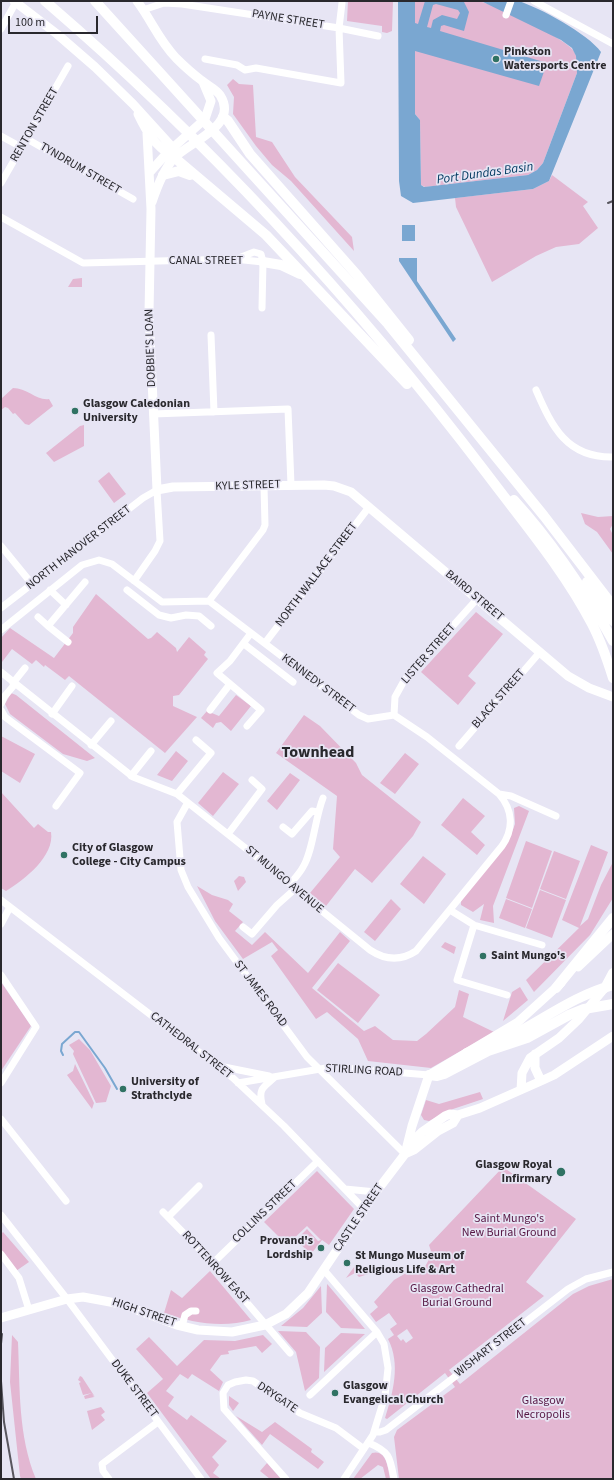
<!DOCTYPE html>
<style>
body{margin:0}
#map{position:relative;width:614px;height:1480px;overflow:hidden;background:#e7e5f4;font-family:"Source Sans 3",sans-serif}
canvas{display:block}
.frame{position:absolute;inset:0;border:2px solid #29282d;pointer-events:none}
.scale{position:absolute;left:8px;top:16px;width:90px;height:18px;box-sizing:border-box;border:2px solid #29282d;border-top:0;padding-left:5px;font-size:12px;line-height:14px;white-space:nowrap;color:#29282d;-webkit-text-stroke:3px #e7e5f4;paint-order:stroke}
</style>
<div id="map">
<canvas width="614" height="1480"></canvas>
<div class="frame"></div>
<div class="scale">100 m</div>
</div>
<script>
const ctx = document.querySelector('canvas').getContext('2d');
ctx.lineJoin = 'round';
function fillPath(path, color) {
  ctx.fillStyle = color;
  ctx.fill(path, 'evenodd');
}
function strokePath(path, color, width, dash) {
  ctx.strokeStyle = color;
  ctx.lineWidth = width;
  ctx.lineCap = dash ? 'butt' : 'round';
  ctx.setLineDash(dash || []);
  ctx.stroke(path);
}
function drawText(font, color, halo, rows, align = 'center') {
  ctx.font = font + ' "Source Sans 3",sans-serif';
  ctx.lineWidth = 3.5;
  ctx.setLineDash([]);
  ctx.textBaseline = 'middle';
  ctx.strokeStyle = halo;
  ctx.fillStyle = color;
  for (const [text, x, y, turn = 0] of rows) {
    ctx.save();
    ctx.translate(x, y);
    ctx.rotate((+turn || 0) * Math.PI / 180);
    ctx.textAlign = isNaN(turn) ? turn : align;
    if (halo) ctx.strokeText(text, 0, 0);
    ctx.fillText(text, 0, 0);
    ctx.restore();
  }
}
fillPath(new Path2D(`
 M348 1H393L392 31 387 33 382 32V26L347 21Z
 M415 1C430 1 470 0 482 2 499 7 563 37 573 50 578 57 578 65 577 73L543 163 537 170 528 175 425 187 421 185 420 120 415 114Z
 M233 79 239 84 253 85 256 137 272 142 295 177 352 237 354 251 291 181 272 165 256 146 233 114 234 97 227 85Z
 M552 175 588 202 583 206 598 228 579 244 556 247 536 256 492 282 456 207 455 198 533 189 549 181Z
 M82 278V287H68L73 279Z
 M13 388C27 388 37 401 49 399L53 406 29 425 25 424 15 413 13 414 8 408 5 407 1 410V399Z
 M84 425V446L54 462 46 453 80 426Z
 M109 472 126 494 114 503 98 481Z
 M581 513 598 517 613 516V524L610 529 613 535V554L597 532 585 524Z
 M96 594 148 639 151 638 157 632 176 648 177 652 189 637 206 652 204 655 208 659 179 695 173 696V706L197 717 165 753 69 676 65 680 45 665 44 667 36 660 32 664 12 649 2 662 1 638 10 628 54 658 73 633V627Z
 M476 612 503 634 468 676 476 683 458 705 421 672Z
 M11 693 16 695 95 758 87 761 63 754 10 714 5 704Z
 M236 695 251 706 231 731 221 722 216 723 213 728 201 718 207 711 219 716Z
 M304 715 320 726 356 763 362 775 421 822 413 836 372 883 355 869 326 906 310 893 340 857 333 849 337 796 276 753Z
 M1 736 35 754 20 783 1 771Z
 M176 751 188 761 172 781 157 775Z
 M405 753 419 764 395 794 380 783Z
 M223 772 239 784 213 816 198 803Z
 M290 773 300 780 277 810 267 801Z
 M1 792 34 828 38 824 48 832H51C55 856 24 880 6 891L1 888Z
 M463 798 485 816 471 832 485 845 477 855 441 825Z
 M519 806 529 811 493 906 494 923 480 920 484 904 473 912 461 905V897L510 837 515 824 514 808Z
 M526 841 552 851 532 908 506 898Z
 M591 845 608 852 580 926 588 919 601 885 613 862V898L590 935 534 992 526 980 579 928 562 920Z
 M554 851 580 861 566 899 540 889Z
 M423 856 446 874 424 904 400 884Z
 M239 876 244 877 246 882 238 891 234 881Z
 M197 886 212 895 228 900 233 904 229 911 243 922 235 931 252 945 265 932 308 973 340 932 350 941 312 988 364 1031 375 1026 393 1040 417 1041 426 1034 455 1007 459 990 469 994 463 1017 494 1032 431 1068 368 1061 358 1039 327 1012 316 1019 271 956 278 950 272 942 243 959 215 921Z
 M540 890 566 900 552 938 526 928Z
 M391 899 401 909 375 941 364 932Z
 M506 899 532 909 525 928 499 918Z
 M445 942 456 947 454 954 441 947Z
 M338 963 380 995 358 1023 317 990Z
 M1 982 31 1026 1 1071Z
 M520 987 528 1000 503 1021 512 992Z
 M79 1039 90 1050 111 1086 106 1102 96 1103 73 1054 74 1051 69 1045Z
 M75 1064 94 1103 92 1109 67 1075 73 1071Z
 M480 1092 483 1099 453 1109 429 1121 424 1120 421 1115 426 1100 439 1104Z
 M503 1167 576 1219 526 1282 544 1296 449 1370 460 1384 573 1294 589 1286 613 1279V1479H399L394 1437 397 1430 455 1387 445 1373 387 1419 385 1418C393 1393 401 1364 388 1339L394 1335 390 1329 397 1324 389 1313 376 1322 370 1314 378 1307 374 1302 394 1280 413 1269 422 1272 432 1254 429 1245ZM407 1329 413 1338 406 1343 403 1339 401 1341 397 1336Z
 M317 1171 354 1209 329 1245 322 1240 311 1254 296 1240 307 1229 318 1241 321 1240 307 1226 287 1245 264 1222Z
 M3 1232 29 1262 16 1271 1 1250V1234Z
 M357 1263 374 1272 359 1277 355 1273 346 1278Z
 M210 1271 251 1320C223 1328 192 1323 164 1313L171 1290 182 1298Z
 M327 1284 328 1285 365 1329 341 1328 326 1312Z
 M321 1286 322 1313 307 1327 281 1326 303 1308Z
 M278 1331 306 1332 320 1347 319 1378 305 1391 296 1352Z
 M341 1333 365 1334 324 1372 325 1348Z
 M12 1335 18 1342C20 1388 18 1436 36 1479H21L20 1476 10 1382Z
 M263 1335 272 1344 262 1353 256 1346 228 1351 229 1354 221 1355 210 1370 223 1382 219 1391 192 1374 188 1379 180 1374 166 1391 174 1397 168 1406 187 1420 191 1415 227 1441 212 1457 219 1465 213 1473 221 1479H211L147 1393 163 1379 136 1349 149 1337 177 1366 204 1340 235 1341Z
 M80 1376 82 1377 95 1397 92 1394 94 1397 85 1399 84 1396 92 1393 83 1395 79 1383 81 1382 78 1380Z
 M229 1396 239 1403 233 1411 229 1405Z
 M101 1407 105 1412 101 1415 105 1420 92 1430 87 1411Z
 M236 1416 262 1432 275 1422 312 1449 311 1452 324 1462 318 1469 270 1434 262 1445Z
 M372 1453C387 1449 388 1469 390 1479H386L383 1467 378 1465 360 1479H353Z
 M267 1463 281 1479H270L260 1471Z`), '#e3b7d2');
fillPath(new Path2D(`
 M398 1H415V23L418 24 425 1 464 2 469 12 464 31 444 25 441 26 440 31 547 63 539 86 415 51V114L420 120 421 185 424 187 528 175 537 170 543 163 577 73 576 56 572 48 561 40 481 1C492 1 507 0 518 1 539 7 588 34 601 52L549 181 533 189 413 203 401 196 399 181ZM436 4 458 10 460 13 457 19 442 15 433 20 431 28 427 27 433 5Z
 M402 225H415V241H402Z
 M399 258H417V281L456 339 453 342 399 261Z`), '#7aa7d1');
strokePath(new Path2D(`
 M63 1055 61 1051 62 1044 75 1032H79L105 1068 117 1089`), '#7aa7d1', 2);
strokePath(new Path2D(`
 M534 1 613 44
 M143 10 164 3 182 4 339 28 378 36
 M506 15 511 1
 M1 29 16 2
 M205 59 237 65 245 70 256 68 341 83 339 28 342 3
 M1 136 21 147
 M27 139 133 199
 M1 183 68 66
 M1 217 83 263 234 259 263 262
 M236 259 254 252 261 254 263 262 262 308
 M211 335 214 412
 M536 390C552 427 567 458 613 457
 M153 414 288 409 291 485
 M1 546 32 584
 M50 590 66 605
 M127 590 159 615 171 618 186 615 199 616 211 626
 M209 601 263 530 265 525 264 486
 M1 608 143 498 157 490 160 541 155 551 134 581
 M38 617 48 626 85 582
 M48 626 68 642
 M1 630 82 565 99 560 112 564 162 602 209 601 359 715 368 719 394 715 427 737 499 794C513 810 514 829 502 846L416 951C401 961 385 960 370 950L301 894 282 877 177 794 133 777 1 672
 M265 643 369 507
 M244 644 293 682
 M13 683 25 668
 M1 704 4 697 15 684
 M1 710 5 717 80 773 56 806
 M210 710 230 684
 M52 714 72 686
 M394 715 395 697 405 679 477 599
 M247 726 261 710 217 673 230 661 251 633
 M91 745 111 721
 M459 746 540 652
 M131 776 151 751
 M177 794 211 753 196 740
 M499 794 511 796 556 816
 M187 804 177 822 181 870 188 887 219 938 307 1057 405 1154
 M283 827 292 834 312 811 317 812
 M228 834 262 789 252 780
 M290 884C294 879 300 873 303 867 313 851 315 818 323 798
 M1 900 233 1078 284 1126 364 1209
 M450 910 474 925 542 945
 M1 924 10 907
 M474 925 457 980 507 995
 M243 927 252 934 277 905 295 889
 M1 975 36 1027 1 1083
 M219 1066 269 1076
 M238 1083 332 1067 429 1075
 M262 1104C258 1088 264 1087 275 1077
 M1 1119 66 1201
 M345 1189 376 1192
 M163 1212 213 1263 290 1353
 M1 1215 67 1299 201 1479
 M168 1217 199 1186
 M1 1254 19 1278 29 1310
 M213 1263 318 1161
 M324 1270 377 1332 384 1344 388 1368 385 1396 373 1435 344 1479
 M182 1326 185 1315 191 1311H196
 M310 1395 377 1332
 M374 1432H380L386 1430 568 1289 586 1279 613 1272
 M369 1443C390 1452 390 1457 394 1479
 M109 1479 103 1471 102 1464 158 1422
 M286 1479 224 1409 223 1393 228 1385 235 1382 246 1380 253 1381 300 1413 336 1428 364 1449`), '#fff', 7);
strokePath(new Path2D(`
 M14 1 57 34 95 67 133 104 173 148 177 155
 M137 1C152 21 158 39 176 58 184 66 193 74 201 80 207 85 216 89 220 95 240 126 188 142 173 159 163 171 157 187 152 202
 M138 114C146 131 155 146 172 156
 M147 133 151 209 149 313 157 490 173 487 324 485 334 486 351 492 568 676 589 688 613 697
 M150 172 167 153 205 119 211 101 203 82
 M578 967 613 934
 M535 1054V1068L541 1081
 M521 1090 522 1073 530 1058 559 1038 579 1019 608 984
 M408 1146 422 1132 445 1116 450 1114 458 1115 480 1108 541 1081 554 1075 613 1036
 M405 1154 412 1126 429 1075 518 1022 561 983
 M1 1318 67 1299 83 1297 121 1304 177 1325 198 1330 232 1332 265 1325 286 1314 308 1293 376 1192 405 1154 414 1150 438 1131 453 1123 458 1115`), '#fff', 9);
strokePath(new Path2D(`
 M45 1C209 142 356 302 487 474 523 522 564 570 592 624 601 641 607 659 613 678
 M95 1 388 324 544 516 613 606
 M223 117 228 121 250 154 357 275 409 340
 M175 158 266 235 407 384
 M163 175 179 171 190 175
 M263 262 281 265 300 274
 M514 500C553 543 585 591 613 641
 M587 582 613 621
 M556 988 613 918
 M605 988 613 973
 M467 1053C482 1047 499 1043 513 1035 547 1017 576 995 613 985
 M429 1075 437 1076 444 1074 488 1051 527 1038 569 1015 584 1009 613 1004`), '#fff', 10);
strokePath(new Path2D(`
 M608 203 613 201
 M1 1344 2 1334
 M1 1381 4 1422 14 1479`), '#58565e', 2);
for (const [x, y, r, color] of [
 [496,59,4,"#307263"],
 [75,411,4,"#307263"],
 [64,855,4,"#307263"],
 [483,956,4,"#307263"],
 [123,1089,4,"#307263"],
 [561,1172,5,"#307263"],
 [321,1248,4,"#307263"],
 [347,1263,4,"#307263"],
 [335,1393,4,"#307263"]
]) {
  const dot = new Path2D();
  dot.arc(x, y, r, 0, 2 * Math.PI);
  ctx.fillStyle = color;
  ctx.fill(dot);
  strokePath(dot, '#e7e5f4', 1.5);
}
drawText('12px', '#29282d', '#e7e5f4', [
 ["PAYNE STREET",288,20,9],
 ["RENTON STREET",35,125,-60],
 ["TYNDRUM STREET",80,169,30],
 ["CANAL STREET",206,261],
 ["DOBBIE'S LOAN",151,348,-92],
 ["KYLE STREET",248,486,-2],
 ["NORTH HANOVER STREET",79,548,-38],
 ["NORTH WALLACE STREET",317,575,-53],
 ["BAIRD STREET",474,596,40],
 ["LISTER STREET",429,654,-49],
 ["KENNEDY STREET",318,684,37],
 ["BLACK STREET",499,699,-49],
 ["ST MUNGO AVENUE",284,880,40],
 ["ST JAMES ROAD",260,994,53],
 ["CATHEDRAL STREET",191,1046,38],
 ["STIRLING ROAD",364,1071,3],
 ["COLLINS STREET",265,1212,-44],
 ["CASTLE STREET",359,1218,-56],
 ["ROTTENROW EAST",215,1268,48],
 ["HIGH STREET",144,1313,19],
 ["WISHART STREET",491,1348,-38],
 ["DUKE STREET",134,1389,53],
 ["DRYGATE",277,1398,34]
]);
drawText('bold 12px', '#29282d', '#e7e5f4', [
 ["Pinkston",504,52],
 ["Watersports Centre",504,66],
 ["Glasgow Caledonian",83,404],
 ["University",83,418],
 ["City of Glasgow",72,848],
 ["College - City Campus",72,862],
 ["Saint Mungo's",491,956],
 ["University of",131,1082],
 ["Strathclyde",131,1096],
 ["Glasgow Royal",552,1165,"right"],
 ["Infirmary",552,1179,"right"],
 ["Provand's",313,1241,"right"],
 ["Lordship",313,1255,"right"],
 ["St Mungo Museum of",355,1256],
 ["Religious Life & Art",355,1270],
 ["Glasgow",343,1386],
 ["Evangelical Church",343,1400]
], 'left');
drawText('12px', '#571744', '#e7e5f4', [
 ["Saint Mungo's",509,1219],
 ["New Burial Ground",509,1233],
 ["Glasgow Cathedral",457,1289],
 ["Burial Ground",457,1303],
 ["Glasgow",543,1401],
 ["Necropolis",543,1415]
]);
drawText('italic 13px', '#033b62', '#e7e5f4', [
 ["Port Dundas Basin",485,174,-8]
]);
drawText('bold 16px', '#29282d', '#e7e5f4', [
 ["Townhead",318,753]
]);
</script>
